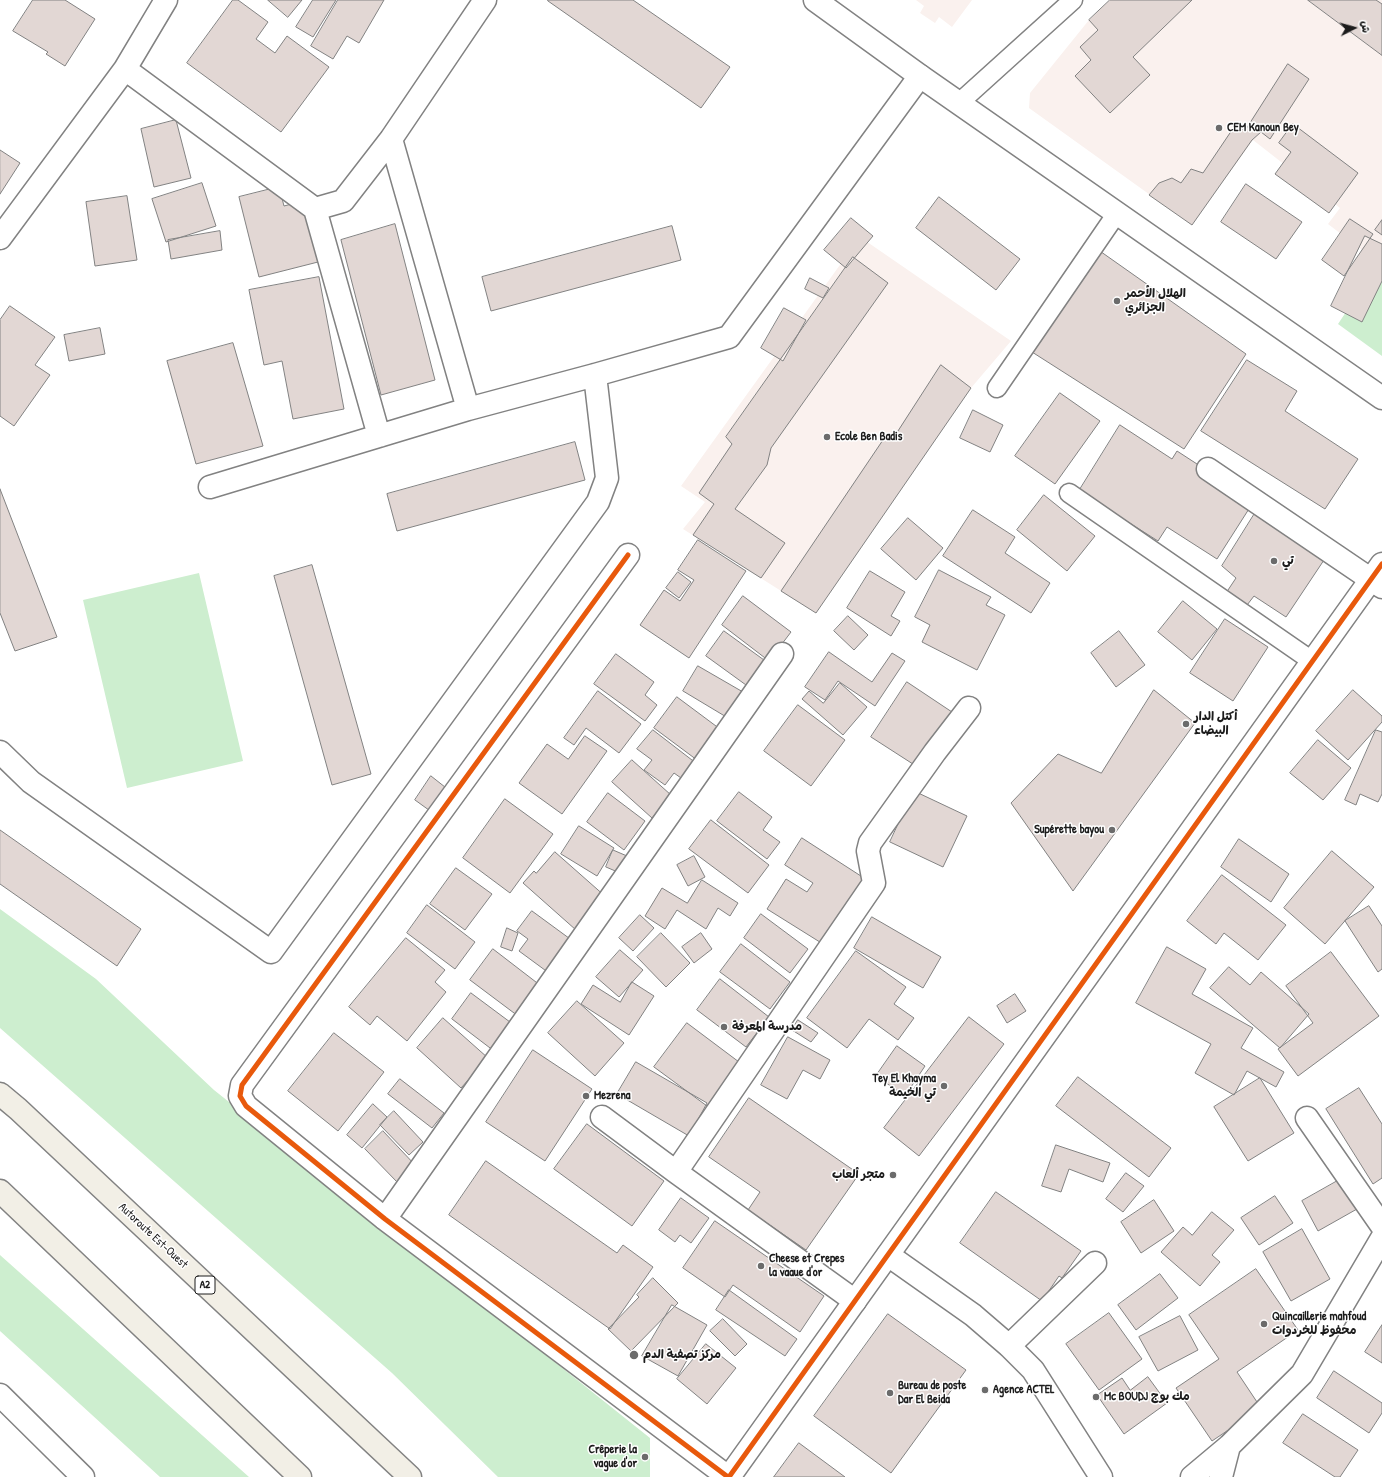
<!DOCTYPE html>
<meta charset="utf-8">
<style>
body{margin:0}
#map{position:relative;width:1382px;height:1477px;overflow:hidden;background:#fff;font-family:"Patrick Hand","Playpen Sans Arabic",sans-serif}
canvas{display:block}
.north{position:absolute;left:1334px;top:8px;width:40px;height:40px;-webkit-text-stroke:3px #fff;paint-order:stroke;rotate:84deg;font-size:11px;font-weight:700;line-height:16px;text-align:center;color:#1c1c1c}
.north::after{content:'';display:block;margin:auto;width:14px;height:18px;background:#1c1c1c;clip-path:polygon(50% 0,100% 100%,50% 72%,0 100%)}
</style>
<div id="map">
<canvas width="1382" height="1477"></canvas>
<div class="north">ش</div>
</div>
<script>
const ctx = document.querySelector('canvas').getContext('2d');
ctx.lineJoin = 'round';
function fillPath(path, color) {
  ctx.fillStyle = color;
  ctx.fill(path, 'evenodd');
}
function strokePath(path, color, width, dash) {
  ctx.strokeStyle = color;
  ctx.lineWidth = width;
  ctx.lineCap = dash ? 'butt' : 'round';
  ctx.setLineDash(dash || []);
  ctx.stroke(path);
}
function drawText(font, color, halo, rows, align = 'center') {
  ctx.font = font + ' "Patrick Hand","Playpen Sans Arabic",sans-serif';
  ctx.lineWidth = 3;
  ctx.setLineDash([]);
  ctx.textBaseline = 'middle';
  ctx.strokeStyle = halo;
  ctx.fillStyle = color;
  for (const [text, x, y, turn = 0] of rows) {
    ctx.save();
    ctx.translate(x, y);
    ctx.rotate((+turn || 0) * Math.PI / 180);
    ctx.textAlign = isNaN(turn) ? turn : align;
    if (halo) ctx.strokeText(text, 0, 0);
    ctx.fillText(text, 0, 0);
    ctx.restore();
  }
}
fillPath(new Path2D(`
 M916 0H972L952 27 939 17 935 23 920 13 924 6Z
 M1110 0H1382V258L1379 263 1328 224 1340 208 1253 140 1192 225 1029 108 1030 93 1089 20Z
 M860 237 1011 341 971 388 816 613 683 529 705 502 681 486Z`), '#faf1ee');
fillPath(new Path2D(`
 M1382 258V356L1338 324Z
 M199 573 243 761 127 788 83 600Z
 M0 909 96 979 214 1090 650 1438V1477H498L392 1373 0 1028Z
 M0 1255 249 1477H160L0 1331Z`), '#cdeecf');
const building = new Path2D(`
 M33 0H65L95 19 65 66 46 54 48 52 13 31Z
 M233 0H238L268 22 256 39 275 53 287 36 329 67 281 132 187 63Z
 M268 0H302L288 17Z
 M313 0H336L313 37 296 27Z
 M338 0H384L359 43 347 36 333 59 311 46Z
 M548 0H633L730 67 701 108 548 1Z
 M1110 0H1192L1133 57 1150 75 1110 113 1075 76 1091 60 1080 47 1098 30 1089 20Z
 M1308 0H1376L1382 4V55Z
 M1288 64 1309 79 1270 139 1261 132 1252 140 1192 225 1149 195 1159 183 1172 178 1181 183 1191 169 1203 173 1234 127 1245 130Z
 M176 120 191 178 154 187 141 129Z
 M1293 124 1358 173 1329 213 1275 174 1291 152 1279 143Z
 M0 150 20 163 0 194Z
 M202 183 216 226 166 242 152 199Z
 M1246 184 1302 222 1276 259 1221 222Z
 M279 187 284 206 303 201 318 262 259 277 239 197Z
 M127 196 137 260 95 266 86 202Z
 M939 197 1020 259 996 290 916 228Z
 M851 218 873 236 846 268 824 250Z
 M1350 219 1373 234 1344 276 1322 260Z
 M1382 220V235L1375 230Z
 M395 224 435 380 381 395 341 240Z
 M672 226 681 260 491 311 482 277Z
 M220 231 222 250 171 259 168 240Z
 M1365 236 1382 244V281L1362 322 1331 306Z
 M1097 249 1246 354 1184 449 1032 352Z
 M853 257 888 283 771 448 767 465 735 509 785 543 761 578 693 535 714 504 699 493 732 444 726 437Z
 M319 277 344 409 293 419 282 361 264 365 249 290Z
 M810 278 829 288 823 298 805 289Z
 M10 306 55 337 35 365 50 375 14 426 0 416V320Z
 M784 308 806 320 783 361 761 348Z
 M100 328 105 354 69 361 64 335Z
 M233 343 263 446 196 464 167 361Z
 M1247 360 1297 391 1285 411 1358 459 1325 509 1201 431Z
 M941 365 971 388 816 613 781 591 887 434 893 438Z
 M1060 393 1100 421 1055 484 1015 456Z
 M973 410 1003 425 990 452 960 438Z
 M1120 425 1172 459 1177 451 1254 501 1217 559 1167 527 1158 541 1079 491Z
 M575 442 585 480 397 531 387 494Z
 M0 489 57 637 15 651 0 613Z
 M1044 495 1095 536 1067 571 1017 530Z
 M973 510 1015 537 1005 553 1050 583 1031 613 943 556Z
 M1257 510 1326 557 1286 617 1254 596 1244 609 1224 596 1236 578 1222 566Z
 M908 518 943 548 916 580 881 549Z
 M698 540 746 571 689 658 640 625 664 590 680 601 694 580 678 570Z
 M312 565 371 774 332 785 274 576Z
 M939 570 991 597 986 605 1005 615 977 670 922 642 930 625 915 617Z
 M870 571 905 592 891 616 900 621 891 636 847 608Z
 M678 572 691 582 679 598 666 588Z
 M743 596 791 632 769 661 722 625Z
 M1183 601 1217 629 1192 660 1158 632Z
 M848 616 868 635 854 650 834 631Z
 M1225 619 1268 647 1233 701 1190 673Z
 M724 631 764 660 746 685 706 656Z
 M1119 631 1145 665 1116 687 1091 653Z
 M829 652 872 682 892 653 905 661 875 706 838 681 825 700 805 687Z
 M616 654 654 682 645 695 657 705 645 721 594 684Z
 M698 666 743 692 728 718 683 691Z
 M907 682 952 712 916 766 871 737Z
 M840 683 867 707 843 735 802 699 809 691 823 703Z
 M1154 690 1195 723 1073 891 1011 803 1058 754 1101 773Z
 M1353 690 1382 716V722L1348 760 1316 731Z
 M598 691 641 724 619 753 586 728 574 745 564 738Z
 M677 697 724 732 701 763 654 728Z
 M798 705 845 740 811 786 764 751Z
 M653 730 701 767 688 783 674 773 665 785 644 770 652 760 637 749Z
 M1376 730 1382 732V794L1378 802 1360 794 1356 805 1345 800Z
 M585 736 607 751 562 814 519 783 547 744 568 759Z
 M1318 740 1351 768 1323 800 1290 773Z
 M632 760 671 795 652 818 612 782Z
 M431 776 450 791 433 813 415 800Z
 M914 791 967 816 943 867 890 842Z
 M739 792 772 817 763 830 780 842 767 859 717 821Z
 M608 793 645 821 624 850 587 822Z
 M505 799 553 834 510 893 463 858Z
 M711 820 769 865 748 893 689 849Z
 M579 826 614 848 597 876 561 854Z
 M0 830 141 929 117 966 0 884Z
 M802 838 864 878 823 944 767 909 786 879 807 892 813 883 785 865Z
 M1239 839 1289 874 1271 902 1221 867Z
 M613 850 627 856 620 873 606 867Z
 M1332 851 1374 887 1325 944 1284 908Z
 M555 852 606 897 576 930 523 883 534 871 536 873Z
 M694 856 705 877 688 886 677 865Z
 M456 868 492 894 465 930 430 904Z
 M1222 875 1286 925 1258 960 1224 933 1216 944 1187 921Z
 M702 880 738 903 730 916 718 908 706 929 677 910 665 929 645 916 662 888 687 903Z
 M427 905 475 942 455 969 407 933Z
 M1369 906 1382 926V969L1378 972 1345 921Z
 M532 911 577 944 553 976 519 951 528 939 517 931Z
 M761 914 808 949 790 973 744 938Z
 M640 915 654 928 633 951 619 938Z
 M872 917 941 957 923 988 854 948Z
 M507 928 518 933 512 951 501 947Z
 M661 933 690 963 666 987 637 957Z
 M701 933 712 949 694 963 682 947Z
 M406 938 445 970 435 982 446 992 407 1041 377 1016 370 1025 349 1007Z
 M741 944 790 982 770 1009 720 972Z
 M1167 947 1206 969 1192 994 1253 1028 1241 1048 1284 1072 1276 1087 1247 1071 1234 1095 1195 1073 1211 1044 1136 1003Z
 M493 949 545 989 522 1019 470 980Z
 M620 950 643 970 619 997 596 977Z
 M856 951 906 987 894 1004 914 1018 898 1040 869 1019 847 1048 807 1018Z
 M1331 952 1379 1016 1298 1076 1278 1049 1313 1023 1286 986Z
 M1229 967 1250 985 1261 972 1309 1014 1280 1048 1210 988Z
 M720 979 769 1017 746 1047 697 1010Z
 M632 982 654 996 629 1035 581 1004 593 985 620 1002Z
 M471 993 514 1025 494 1051 452 1019Z
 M1015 994 1026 1011 1007 1023 997 1006Z
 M577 1001 624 1043 595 1076 548 1033Z
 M969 1017 1004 1044 919 1156 884 1128Z
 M443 1018 488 1058 461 1088 417 1048Z
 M798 1020 818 1033 811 1042 792 1030Z
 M687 1023 739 1062 707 1106 654 1067Z
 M334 1033 384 1072 338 1131 288 1091Z
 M788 1037 830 1060 820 1079 803 1070 787 1099 761 1085Z
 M897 1046 925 1066 905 1096 876 1076Z
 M533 1050 592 1089 545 1161 486 1122Z
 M636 1062 707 1103 689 1136 617 1094Z
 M1078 1077 1171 1148 1149 1177 1056 1106Z
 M1260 1078 1294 1133 1248 1161 1214 1107Z
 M400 1079 444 1113 432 1128 388 1094Z
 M1359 1088 1382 1124V1178L1373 1184 1326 1109Z
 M749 1098 859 1174 806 1250 748 1210 760 1192 709 1157Z
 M373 1104 387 1117 362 1148 347 1135Z
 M394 1111 423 1142 409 1155 380 1125Z
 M587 1124 664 1181 632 1226 554 1169Z
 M383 1131 416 1166 398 1183 365 1149Z
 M1056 1145 1110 1163 1103 1182 1069 1169 1061 1192 1042 1186Z
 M486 1161 617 1253 623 1245 653 1267 610 1329 449 1215Z
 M1126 1173 1144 1186 1123 1212 1106 1199Z
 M1341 1179 1357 1209 1318 1231 1302 1201Z
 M996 1192 1081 1251 1062 1278 1059 1276 1042 1301 960 1243Z
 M1275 1196 1293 1223 1259 1245 1241 1218Z
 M681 1198 709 1218 691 1243 680 1235 675 1242 659 1230Z
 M1154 1200 1174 1231 1141 1253 1121 1222Z
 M1212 1212 1234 1230 1212 1255 1220 1262 1200 1286 1161 1252 1183 1227 1192 1235Z
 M715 1221 824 1296 800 1332 733 1285 725 1297 683 1268Z
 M1302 1229 1330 1279 1291 1301 1263 1252Z
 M1256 1269 1298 1330 1237 1372 1261 1408 1212 1441 1176 1388 1219 1359 1189 1315Z
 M1160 1274 1178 1298 1136 1330 1118 1305Z
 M653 1278 678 1303 631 1351 608 1329 639 1297 637 1295Z
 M729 1290 797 1339 785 1356 716 1310Z
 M672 1305 707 1325 678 1376 642 1356Z
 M1109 1313 1142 1359 1099 1390 1066 1344Z
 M888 1314 966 1370 891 1473 814 1416Z
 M1180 1316 1198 1350 1158 1371 1139 1337Z
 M723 1319 747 1344 735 1356 710 1331Z
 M1382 1325V1363L1365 1352Z
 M706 1344 736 1368 707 1404 677 1379Z
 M1334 1371 1382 1403V1413L1369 1433 1317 1398Z
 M1148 1377 1167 1403 1124 1434 1097 1395 1122 1378 1130 1390Z
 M1303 1414 1358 1450 1340 1477H1335L1283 1443Z
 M799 1443 845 1477H774Z`);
fillPath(building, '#e2d7d4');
strokePath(building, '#828282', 1);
const service = new Path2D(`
 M959 103 1073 0
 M997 388 1117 213
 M1069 493 1312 661`);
const minor = new Path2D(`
 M125 69 166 0
 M391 139 468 409
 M315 209 379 436
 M0 238 125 69 315 209 343 201 391 139 485 0
 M1208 469 1382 587
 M210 487 468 409 595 375 729 337 920 76
 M628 555 242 1085 240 1096 246 1106 385 1219 728 1477
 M0 752 31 782 271 952 598 502 607 478 595 375
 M602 1117 676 1172 855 1301
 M1307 1118 1382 1226
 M676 1172 874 883 868 851 870 843 935 752 969 708
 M385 1219 782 654
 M888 1255 973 1315 1009 1346 1033 1370 1101 1477
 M1009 1346 1095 1263
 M1192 1477 1229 1446 1302 1374 1382 1238
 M1221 1477 1229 1446`);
const tertiary = new Path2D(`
 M0 1395 83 1477
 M729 1477 1382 564`);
const secondary = new Path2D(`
 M815 0 920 76 1382 398`);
const motorway = new Path2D(`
 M0 1094 18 1109 410 1477
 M0 1191 300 1477`);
strokePath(service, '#828282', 21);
strokePath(minor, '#828282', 25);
strokePath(tertiary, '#828282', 25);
strokePath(secondary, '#828282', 25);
strokePath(motorway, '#828282', 25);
strokePath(service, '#fff', 18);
strokePath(minor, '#fff', 22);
strokePath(tertiary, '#fff', 22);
strokePath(secondary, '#fff', 22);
strokePath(motorway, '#f2efe6', 22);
strokePath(new Path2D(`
 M628 555 242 1085 240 1096 246 1106 385 1219 728 1477
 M729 1477 1382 564`), '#e8590c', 5);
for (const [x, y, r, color] of [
 [1219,128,4,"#6b6b6b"],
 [1117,301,4,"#6b6b6b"],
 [827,437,4,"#6b6b6b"],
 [1274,561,4,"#6b6b6b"],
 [1186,724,4,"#6b6b6b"],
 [1112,830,4,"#6b6b6b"],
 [724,1027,4,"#6b6b6b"],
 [944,1086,4,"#6b6b6b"],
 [586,1096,4,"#6b6b6b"],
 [893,1175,4,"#6b6b6b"],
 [761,1266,4,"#6b6b6b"],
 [1264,1324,4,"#6b6b6b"],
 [634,1355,5,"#6b6b6b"],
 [985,1390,4,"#6b6b6b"],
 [890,1393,4,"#6b6b6b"],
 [1096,1397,4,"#6b6b6b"],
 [645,1457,4,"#6b6b6b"]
]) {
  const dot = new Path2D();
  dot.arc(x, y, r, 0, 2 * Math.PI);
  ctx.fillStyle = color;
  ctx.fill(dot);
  strokePath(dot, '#fff', 1.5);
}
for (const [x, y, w] of [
 [205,1285,20]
]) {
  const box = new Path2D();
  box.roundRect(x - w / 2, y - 9, w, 18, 3);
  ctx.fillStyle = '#fff';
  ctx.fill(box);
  strokePath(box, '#1c1c1c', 1);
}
drawText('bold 11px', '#1c1c1c', null, [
 ["A2",205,1285]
]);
drawText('bold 12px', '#1c1c1c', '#fff', [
 ["CEM Kanoun Bey",1227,128],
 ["الهلال الأحمر",1125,294],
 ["الجزائري",1125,308],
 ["Ecole Ben Badis",835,437],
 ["تي",1282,561],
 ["أكتل الدار",1194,717],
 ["البيضاء",1194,731],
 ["Supérette bayou",1104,830,"right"],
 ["مدرسة المعرفة",732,1027],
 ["Tey El Khayma",936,1079,"right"],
 ["تي الخيمة",936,1093,"right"],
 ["Mezrena",594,1096],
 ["متجر ألعاب",885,1175,"right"],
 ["Cheese et Crepes",769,1259],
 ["la vaaue d'or",769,1273],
 ["Quincaillerie mahfoud",1272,1317],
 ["محفوظ للخردوات",1272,1331],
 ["مركز تصفية الدم",643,1355],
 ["Bureau de poste",898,1386],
 ["Dar El Beida",898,1400],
 ["Agence ACTEL",993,1390],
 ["Mc BOUDJ مك بوج",1104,1397],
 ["Crêperie la",637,1450,"right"],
 ["vague d'or",637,1464,"right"]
], 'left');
drawText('12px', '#1c1c1c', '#fff', [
 ["Autoroute Est-Ouest",153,1236,43]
]);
</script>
